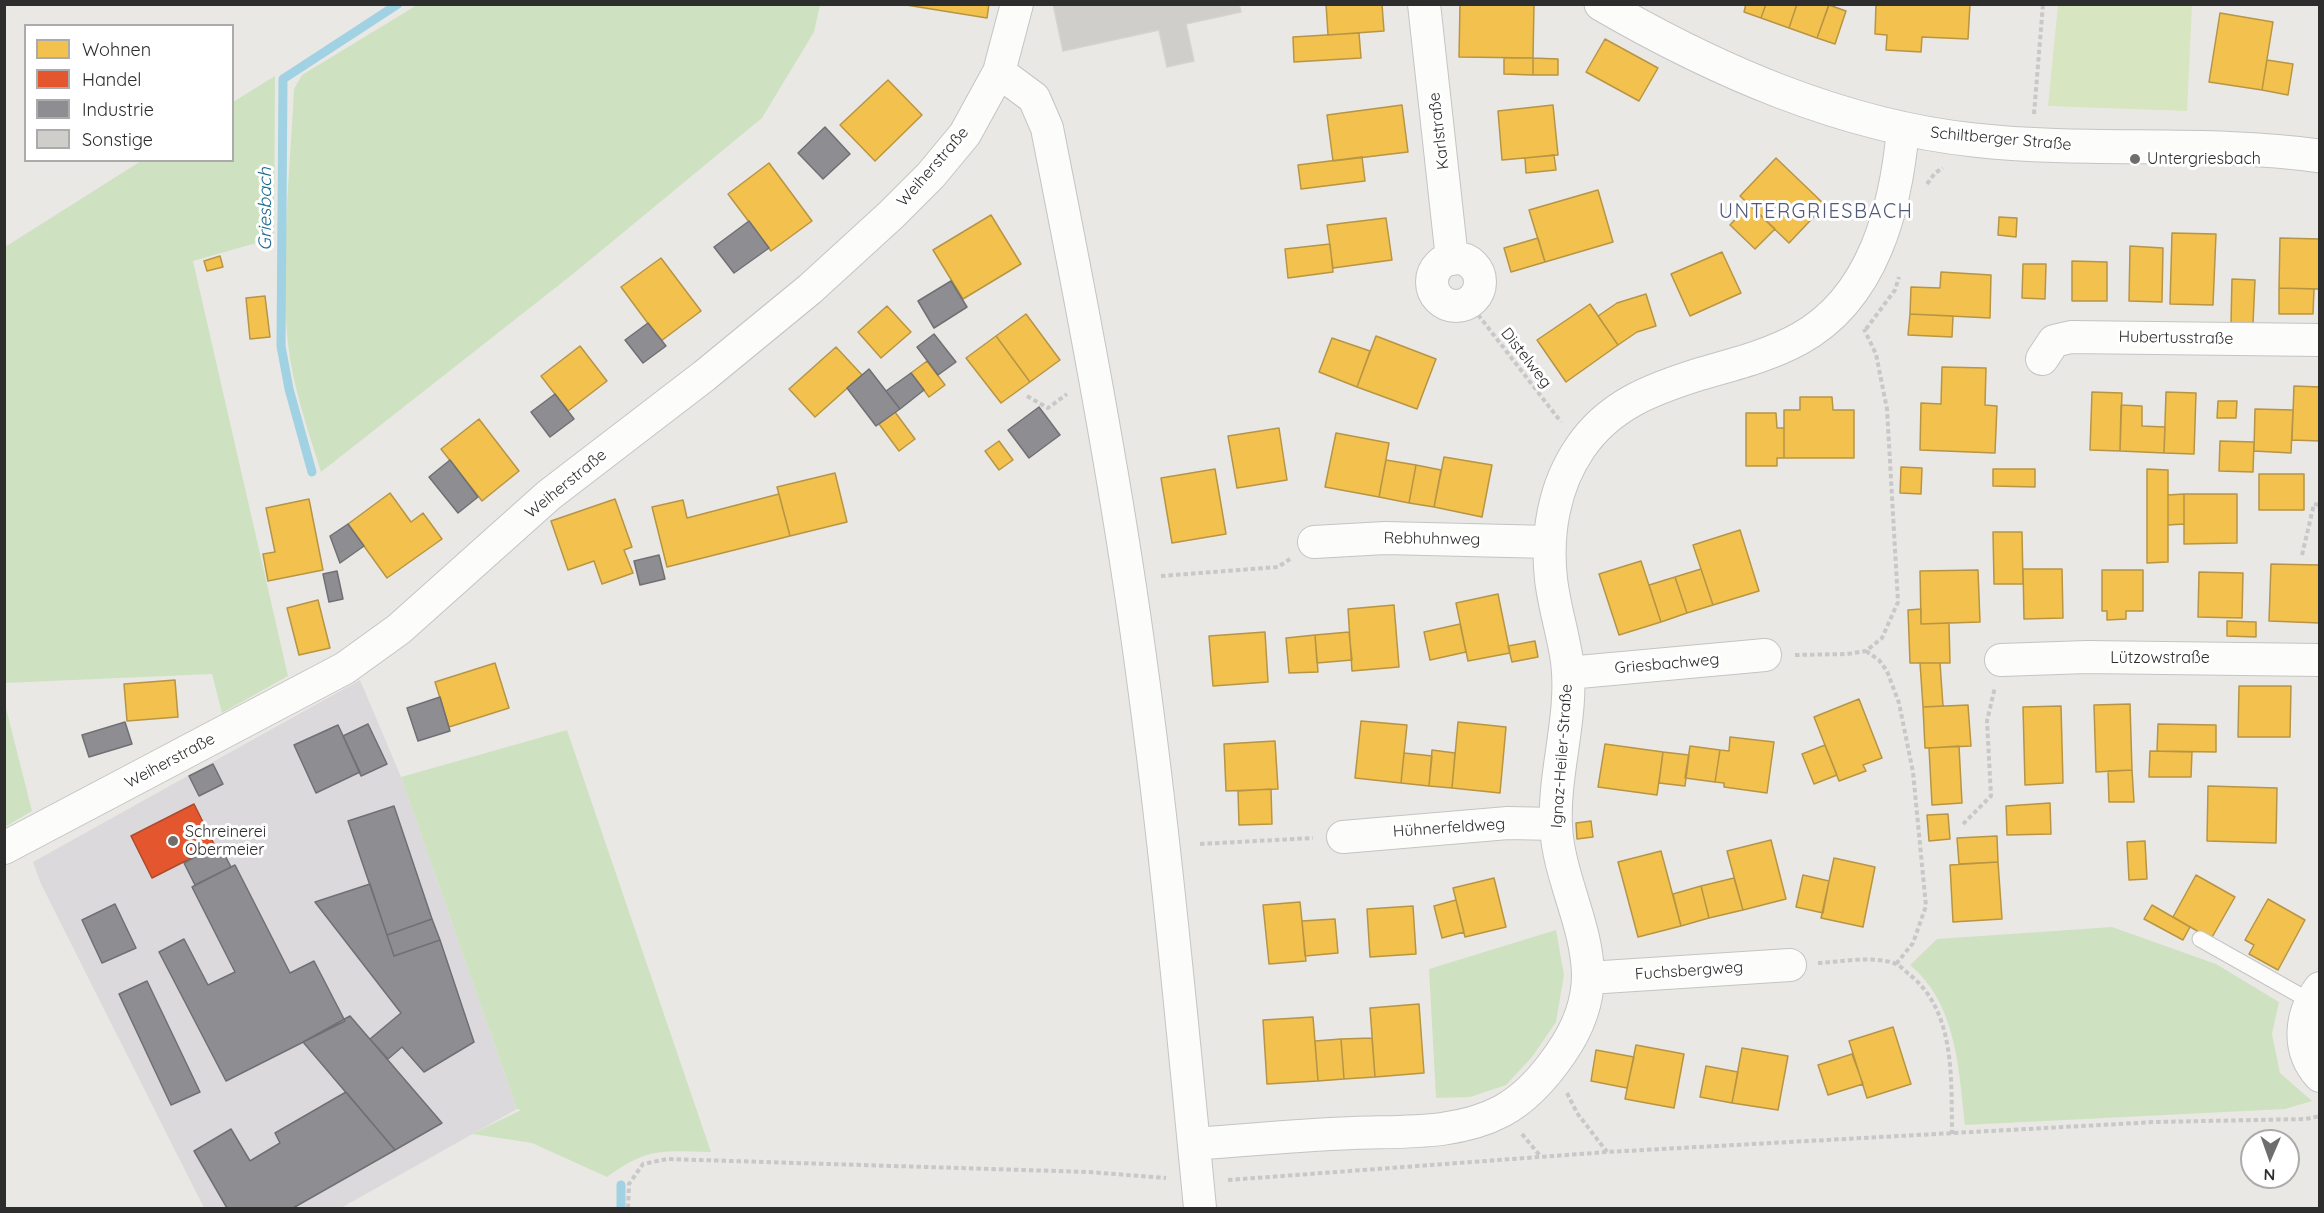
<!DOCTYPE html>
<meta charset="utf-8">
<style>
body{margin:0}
#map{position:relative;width:2324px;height:1213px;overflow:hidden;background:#eae8e5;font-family:Quicksand,sans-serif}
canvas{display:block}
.frame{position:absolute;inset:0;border:6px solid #2d2d2d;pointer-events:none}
.legend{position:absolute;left:24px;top:24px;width:210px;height:138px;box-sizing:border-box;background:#fff;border:2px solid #ababab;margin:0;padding:8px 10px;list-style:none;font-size:18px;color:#2d2d2d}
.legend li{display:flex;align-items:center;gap:12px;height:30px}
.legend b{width:30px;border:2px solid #ababab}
.north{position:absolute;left:2240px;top:1129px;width:60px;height:60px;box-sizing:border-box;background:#fff;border:2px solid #ababab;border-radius:50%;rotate:182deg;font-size:16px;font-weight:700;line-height:24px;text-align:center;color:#2d2d2d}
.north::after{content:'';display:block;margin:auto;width:21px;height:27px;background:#6f6e6d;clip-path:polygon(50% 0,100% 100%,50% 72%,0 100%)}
</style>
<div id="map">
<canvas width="2324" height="1213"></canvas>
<div class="frame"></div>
<ul class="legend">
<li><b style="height:16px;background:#f2c14e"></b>Wohnen</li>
<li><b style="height:16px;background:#e4572e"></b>Handel</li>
<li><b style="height:16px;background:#8d8d92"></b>Industrie</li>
<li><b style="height:16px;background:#cfcecb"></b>Sonstige</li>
</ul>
<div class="north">N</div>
</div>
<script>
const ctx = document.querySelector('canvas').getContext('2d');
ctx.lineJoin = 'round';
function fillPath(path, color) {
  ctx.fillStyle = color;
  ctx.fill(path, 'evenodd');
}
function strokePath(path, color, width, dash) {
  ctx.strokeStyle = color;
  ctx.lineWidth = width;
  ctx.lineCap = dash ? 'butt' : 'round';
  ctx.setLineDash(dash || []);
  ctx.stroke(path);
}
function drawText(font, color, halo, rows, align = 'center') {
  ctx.font = font + ' Quicksand,sans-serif';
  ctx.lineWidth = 6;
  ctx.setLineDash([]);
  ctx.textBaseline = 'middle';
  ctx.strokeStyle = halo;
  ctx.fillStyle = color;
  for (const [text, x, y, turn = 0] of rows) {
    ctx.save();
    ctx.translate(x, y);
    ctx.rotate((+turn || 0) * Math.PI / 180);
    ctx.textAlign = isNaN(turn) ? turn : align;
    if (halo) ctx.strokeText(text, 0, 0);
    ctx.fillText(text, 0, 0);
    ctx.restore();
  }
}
fillPath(new Path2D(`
 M360 680 401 777 517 1109 341 1208H204L41 884 33 862Z`), '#dbd9db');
fillPath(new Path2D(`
 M417 5H820L814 32 762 118 573 274 321 472C308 430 293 388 288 344 280 260 290 173 294 89L302 75Z
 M275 76 274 238 193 261 288 676 222 713 212 674 5 683V247L141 161 232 160 233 102Z
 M5 704 32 811 5 827H4Z
 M567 730 711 1152C663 1151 648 1147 607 1177L532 1143 472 1134 521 1110 517 1109 401 777Z
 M2112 927 2216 964 2279 1002 2272 1034 2280 1073 2312 1101 2285 1109 1965 1125C1959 1069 1956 1003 1910 965L1937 939Z
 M1556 930 1564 975 1556 1022 1532 1057 1506 1085 1470 1097 1436 1098 1429 969Z`), '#cee2c2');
fillPath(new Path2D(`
 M2058 5H2192L2187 111 2048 106Z`), '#d7e5c0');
const homes = new Path2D(`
 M900 4H989L987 18Z
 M1326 4H1382L1384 31 1328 35Z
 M1460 4H1534L1533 58 1459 57Z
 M1746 4H1766L1761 18 1744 12Z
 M1766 4H1797L1789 28 1761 18Z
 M1797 4H1829L1817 38 1789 28Z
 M1876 4H1970L1968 39 1922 37 1921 52 1886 50 1887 35 1875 34Z
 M1829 5 1846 11 1835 44 1817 38Z
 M2220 13 2273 22 2262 90 2209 82Z
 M1359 33 1361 58 1294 62 1293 37Z
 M1605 39 1658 68 1639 101 1586 72Z
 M1504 58H1533V75L1504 74Z
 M1533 58 1558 59V75H1533Z
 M2267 60 2293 64 2288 95 2262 90Z
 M888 80 922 115 875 161 840 125Z
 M1402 105 1408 152 1333 161 1327 115Z
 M1553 105 1558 155 1502 160 1498 111Z
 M1554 155 1556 170 1526 173 1525 158Z
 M1362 157 1365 181 1301 189 1298 165Z
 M1776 158 1825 205 1789 243 1740 196Z
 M769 163 812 221 771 251 728 194Z
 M1598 190 1613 242 1545 262 1529 210Z
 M1749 204 1775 229 1755 249 1730 225Z
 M991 215 1021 264 963 299 933 250Z
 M1999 217 2017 218 2016 237 1998 235Z
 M1386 218 1392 260 1333 268 1327 225Z
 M2172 233 2216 234 2213 305 2170 304Z
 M1538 238 1545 262 1511 272 1504 248Z
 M2280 238 2320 239V289L2279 288Z
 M1330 244 1333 272 1288 278 1285 249Z
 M2130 246 2163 248 2162 302 2129 301Z
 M1722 252 1741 293 1690 316 1671 274Z
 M220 256 223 267 207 271 204 261Z
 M661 258 701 311 661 341 621 287Z
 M2072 261 2107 262V301H2072Z
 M2023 264H2046L2045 299 2022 298Z
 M1941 272 1991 275 1990 318 1910 314 1911 287 1940 288Z
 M2232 279 2255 280 2253 324 2231 323Z
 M2279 288 2314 289 2313 314H2279Z
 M1646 294 1656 326 1637 332 1618 345 1598 316 1617 303Z
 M265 296 270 337 250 339 246 298Z
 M1590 304 1618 345 1566 382 1537 340Z
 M887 306 911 332 881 358 858 332Z
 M1026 314 1060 360 1030 382 996 336Z
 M1910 314 1953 316 1952 337 1908 335Z
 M996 336 1030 382 1001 403 966 358Z
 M1376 336 1436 359 1417 409 1357 387Z
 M1332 338 1370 351 1357 387 1319 372Z
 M580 346 607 381 568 411 541 376Z
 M836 347 862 375 815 417 789 389Z
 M927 361 945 385 929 397 911 373Z
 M1942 367 1986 368 1985 405 1997 406 1995 453 1920 450 1921 403 1941 404Z
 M2294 386 2320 387V441L2292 440Z
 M2092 392 2122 393 2120 451 2090 450Z
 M2166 392 2196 393 2194 454 2164 453Z
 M1800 397H1832L1833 410H1854V458H1784V410H1800Z
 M2218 401H2237L2236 418H2217Z
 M2121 405 2142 406V426L2165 427 2164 453 2120 451Z
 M2255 409 2293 410 2291 453 2254 451Z
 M895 412 915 439 899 451 879 424Z
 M1746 413H1776L1777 428H1784V458H1777V466H1746Z
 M479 419 519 471 482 501 441 449Z
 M1279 428 1287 480 1237 488 1228 436Z
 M1336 433 1389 443 1379 497 1325 487Z
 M999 441 1013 460 999 470 985 451Z
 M2220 441 2254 442 2253 472 2219 471Z
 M1444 457 1492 465 1482 517 1434 507Z
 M1386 460 1416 465 1409 503 1379 497Z
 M1416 465 1441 470 1434 507 1409 503Z
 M1901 467 1922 468 1921 494 1900 493Z
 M1215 469 1226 534 1172 543 1161 478Z
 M1993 469H2035V487L1993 486Z
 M2147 469 2168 470V562L2147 563Z
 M835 473 847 522 790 536 777 487Z
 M2259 474H2304V510H2259Z
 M390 493 411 522 423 513 442 539 387 578 348 524Z
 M779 494 790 536 667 567 652 507 683 500 687 518Z
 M2184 494V524L2168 525V495Z
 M2184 494H2237V543L2184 544Z
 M309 499 323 570 268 581 263 554 275 552 266 508Z
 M615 499 632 547 624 550 633 573 602 584 594 561 568 570 551 521Z
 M1740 530 1759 591 1713 605 1693 545Z
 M1993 532H2022L2023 584H1994Z
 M1641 561 1661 622 1619 635 1599 574Z
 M2271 564 2320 565V623L2269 621Z
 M1701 569 1713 605 1687 613 1675 577Z
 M2023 569H2062L2063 618 2024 619Z
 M1978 570 1980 622 1921 624 1920 571Z
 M2102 570H2143V611H2126V619L2107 620V611H2102Z
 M2199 572 2243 573 2242 618 2198 617Z
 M1675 577 1687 613 1661 622 1649 585Z
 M1498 594 1510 653 1468 661 1456 603Z
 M318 600 330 648 299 655 287 608Z
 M1394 605 1399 667 1352 671 1348 609Z
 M1921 609V624L1949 623 1950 663H1910L1908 610Z
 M2227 621 2256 622V637L2227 636Z
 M1460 624 1466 652 1430 660 1424 632Z
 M1265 632 1268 682 1213 686 1209 636Z
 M1349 632 1352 660 1317 663 1315 635Z
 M1315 635 1318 672 1289 673 1286 638Z
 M1535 641 1538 657 1512 662 1508 646Z
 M495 663 509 708 449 727 435 682Z
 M1920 663H1940L1943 706 1923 707Z
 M175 680 178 717 127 721 124 684Z
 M2239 686H2291L2290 737H2238Z
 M1859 699 1882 758 1863 765 1866 771 1839 781 1814 717Z
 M2130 704 2132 770 2096 772 2094 705Z
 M1968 705 1971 746 1925 748 1923 707Z
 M2061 706 2063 783 2025 785 2023 707Z
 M1361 721 1407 725 1401 783 1355 778Z
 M1458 722 1506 727 1500 793 1452 788Z
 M2158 724 2216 725V752L2157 751Z
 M1730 737 1774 742 1767 793 1724 787V783L1715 782 1720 750 1729 751Z
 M1275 741 1278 789 1226 791 1224 744Z
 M1605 744 1663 752 1657 795 1598 787Z
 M1825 745 1837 775 1814 784 1802 754Z
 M1690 746 1720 750 1715 782 1685 778Z
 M1959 746 1962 803 1932 805 1929 748Z
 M1432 750 1455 753 1452 788 1429 786Z
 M2150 751 2192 752 2191 777H2149Z
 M1663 752 1689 755 1685 786 1659 783Z
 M1404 753 1432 756 1429 786 1401 783Z
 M2132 770 2134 802H2109L2108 771Z
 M2208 786 2277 788 2276 843 2207 841Z
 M1271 789 1272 824 1239 825 1238 791Z
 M2050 803 2051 834 2007 835 2006 806Z
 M1948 814 1950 839 1929 841 1927 815Z
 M1591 821 1593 837 1577 839 1576 823Z
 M1997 836 1998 862 1959 864 1957 838Z
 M1771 840 1786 899 1743 910 1727 851Z
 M2145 841 2147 879 2129 880 2127 842Z
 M1661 851 1681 926 1638 937 1618 862Z
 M1834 858 1875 867 1863 927 1821 918Z
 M1998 862 2002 919 1953 922 1950 865Z
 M1803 875 1829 881 1823 913 1796 907Z
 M2196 875 2235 897 2211 939 2173 917Z
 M1494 878 1506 927 1465 937 1453 888Z
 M1734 878 1743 910 1709 918 1701 886Z
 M1701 886 1709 918 1681 926 1673 894Z
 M2268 899 2305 920 2278 970 2249 954 2254 945 2245 940Z
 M1456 900 1464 932 1442 938 1434 906Z
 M1300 902 1306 961 1269 964 1263 905Z
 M2152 905 2190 927 2183 940 2144 919Z
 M1413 906 1416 954 1370 957 1367 909Z
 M1335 919 1338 953 1305 956 1302 921Z
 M1419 1004 1424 1073 1375 1077 1370 1008Z
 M1313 1017 1318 1081 1267 1084 1263 1020Z
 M1893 1027 1911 1084 1867 1098 1849 1041Z
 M1372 1038 1375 1077 1344 1079 1341 1039Z
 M1341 1039 1344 1079 1318 1081 1315 1041Z
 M1636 1045 1684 1054 1674 1108 1625 1099Z
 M1742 1048 1788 1056 1778 1110 1732 1103Z
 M1596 1050 1634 1057 1627 1088 1591 1081Z
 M1852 1054 1863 1084 1828 1095 1818 1065Z
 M1706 1066 1738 1072 1732 1103 1700 1097Z`);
fillPath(homes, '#f2c14e');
strokePath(homes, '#b79544', 1.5);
const shops = new Path2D(`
 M194 804 215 846 152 878 131 836Z`);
fillPath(shops, '#e4572e');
strokePath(shops, '#ad4a2e', 1.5);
const industry = new Path2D(`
 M825 127 850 154 823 179 798 153Z
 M749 221 769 248 734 273 714 247Z
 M951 281 967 307 934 328 918 301Z
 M648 323 666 346 643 363 625 340Z
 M934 334 956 362 938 375 917 347Z
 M869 369 900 409 876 426 847 388Z
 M911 373 924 390 900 409 886 391Z
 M555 394 574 419 550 437 531 412Z
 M1039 407 1060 435 1029 458 1008 430Z
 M450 460 478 497 458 513 429 477Z
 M348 524 364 546 340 563 330 536Z
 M659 555 665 579 640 585 634 561Z
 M337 571 343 599 329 602 323 574Z
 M440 697 450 731 418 741 407 708Z
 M125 722 132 744 89 757 82 735Z
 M368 724 387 764 361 776 343 736Z
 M338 725 360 772 316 793 294 745Z
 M213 764 223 784 199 796 189 776Z
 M394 806 432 919 387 935 348 821Z
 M219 844 231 867 195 885 184 863Z
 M235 865 290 973 314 961 345 1021 226 1081 159 952 184 939 208 985 235 972 192 887Z
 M370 884 394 956 440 940 474 1042 424 1072 402 1047 388 1059 370 1039 401 1013 315 902Z
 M115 904 136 948 102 963 82 920Z
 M432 919 440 940 394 956 387 935Z
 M147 981 200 1092 171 1105 119 994Z
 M350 1016 442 1123 395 1150 303 1042Z
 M346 1092 395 1150 293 1208H227L194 1151 231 1129 250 1161 280 1143 275 1133Z`);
fillPath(industry, '#8d8d92');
strokePath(industry, '#707074', 1.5);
strokePath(new Path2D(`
 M312 472 289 389 281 346 283 79 398 4
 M621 1208V1185`), '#a0d2e3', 9);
const building = new Path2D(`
 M1053 4H1239L1241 12 1186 24 1194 61 1167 67 1159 30 1063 51Z`);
fillPath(building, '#cfcecb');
strokePath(building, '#d5d3d0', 1.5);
const lane = new Path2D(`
 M2200 939 2310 1001`);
const street = new Path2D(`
 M1424 4 1452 259
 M999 72 1034 98 1047 128C1077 280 1107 434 1130 587 1161 793 1180 1001 1200 1208
 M1432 282a24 24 0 1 1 48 0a24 24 0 1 1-48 0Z
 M2042 359 2054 341 2071 337 2320 340
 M1314 542 1385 538 1549 542
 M2001 660 2087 657 2320 660
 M1568 673 1765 655
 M1343 837 1508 823 1556 824
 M4 848 345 668 399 629 549 495 704 376 810 289 891 215 931 175 965 134 999 72 1017 4
 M1588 978 1790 965
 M2320 988C2300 1014 2296 1050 2320 1076
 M1194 1144C1247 1140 1300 1135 1353 1133 1403 1131 1457 1135 1502 1111 1526 1098 1546 1075 1561 1053 1577 1030 1588 1003 1588 975 1587 924 1559 878 1556 827 1553 772 1574 716 1567 661 1563 633 1554 606 1551 579 1546 534 1554 486 1580 448 1609 405 1652 389 1700 374 1734 364 1768 356 1799 339 1874 298 1896 207 1903 129`);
const secondary = new Path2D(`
 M1601 4C1715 70 1842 126 1974 140 2089 153 2205 140 2320 156`);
strokePath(lane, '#c4c4c4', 17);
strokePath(street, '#c4c4c4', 34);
strokePath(secondary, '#c4c4c4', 35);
strokePath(new Path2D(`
 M2034 114 2043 4
 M1927 184 1935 173 1943 168
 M1469 303 1561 422
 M1866 329 1895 290 1899 277
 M1027 396 1048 408 1067 394
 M2302 555 2314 504 2320 505
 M1161 576 1278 567 1290 559
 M1866 651 1879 660 1887 671 1899 703 1913 772 1926 906 1913 943 1896 964
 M1795 655 1847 654 1866 651 1882 638 1898 602 1887 409 1876 354 1864 329
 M1963 824 1991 796 1987 721 1995 687
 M1200 844 1313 838
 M1818 963C1841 962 1874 955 1896 964 1901 966 1906 972 1910 975 1956 1012 1951 1080 1952 1134
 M1567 1093 1577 1113 1607 1152
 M1522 1134 1541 1157
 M1228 1180 1607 1152 2155 1122 2306 1119 2320 1116
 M628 1208 629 1184 643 1164 667 1159 1089 1172 1166 1178`), '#c8c8c8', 4, [4.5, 3]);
strokePath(lane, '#fcfcfb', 15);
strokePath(street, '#fcfcfb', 32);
strokePath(secondary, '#fcfcfb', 33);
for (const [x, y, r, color] of [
 [2135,159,6,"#6f6e6d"],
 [173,841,6,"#6f6e6d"]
]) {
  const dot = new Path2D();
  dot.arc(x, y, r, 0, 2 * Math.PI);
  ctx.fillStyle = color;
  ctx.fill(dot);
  strokePath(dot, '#fff', 2);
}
drawText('16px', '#2d2d2d', '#fff', [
 ["Karlstraße",1439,131,-97],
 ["Schiltberger Straße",2001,139,5],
 ["Weiherstraße",933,167,-49],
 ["Hubertusstraße",2176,338,1],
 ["Distelweg",1526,358,52],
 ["Weiherstraße",566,484,-39],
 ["Rebhuhnweg",1432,539,1],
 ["Lützowstraße",2160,658],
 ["Griesbachweg",1667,664,-5],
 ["Ignaz-Heiler-Straße",1562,756,-86],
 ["Weiherstraße",170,761,-28],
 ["Hühnerfeldweg",1449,828,-4],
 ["Fuchsbergweg",1689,971,-4]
]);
drawText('16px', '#2d2d2d', '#fff', [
 ["Untergriesbach",2147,159],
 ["Schreinerei",185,832],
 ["Obermeier",185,850]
], 'left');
drawText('italic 18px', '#1d6a91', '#fff', [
 ["Griesbach",266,209,-90]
]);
ctx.letterSpacing = '1.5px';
drawText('20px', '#525979', '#fff', [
 ["UNTERGRIESBACH",1816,212]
]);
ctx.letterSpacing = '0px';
</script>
